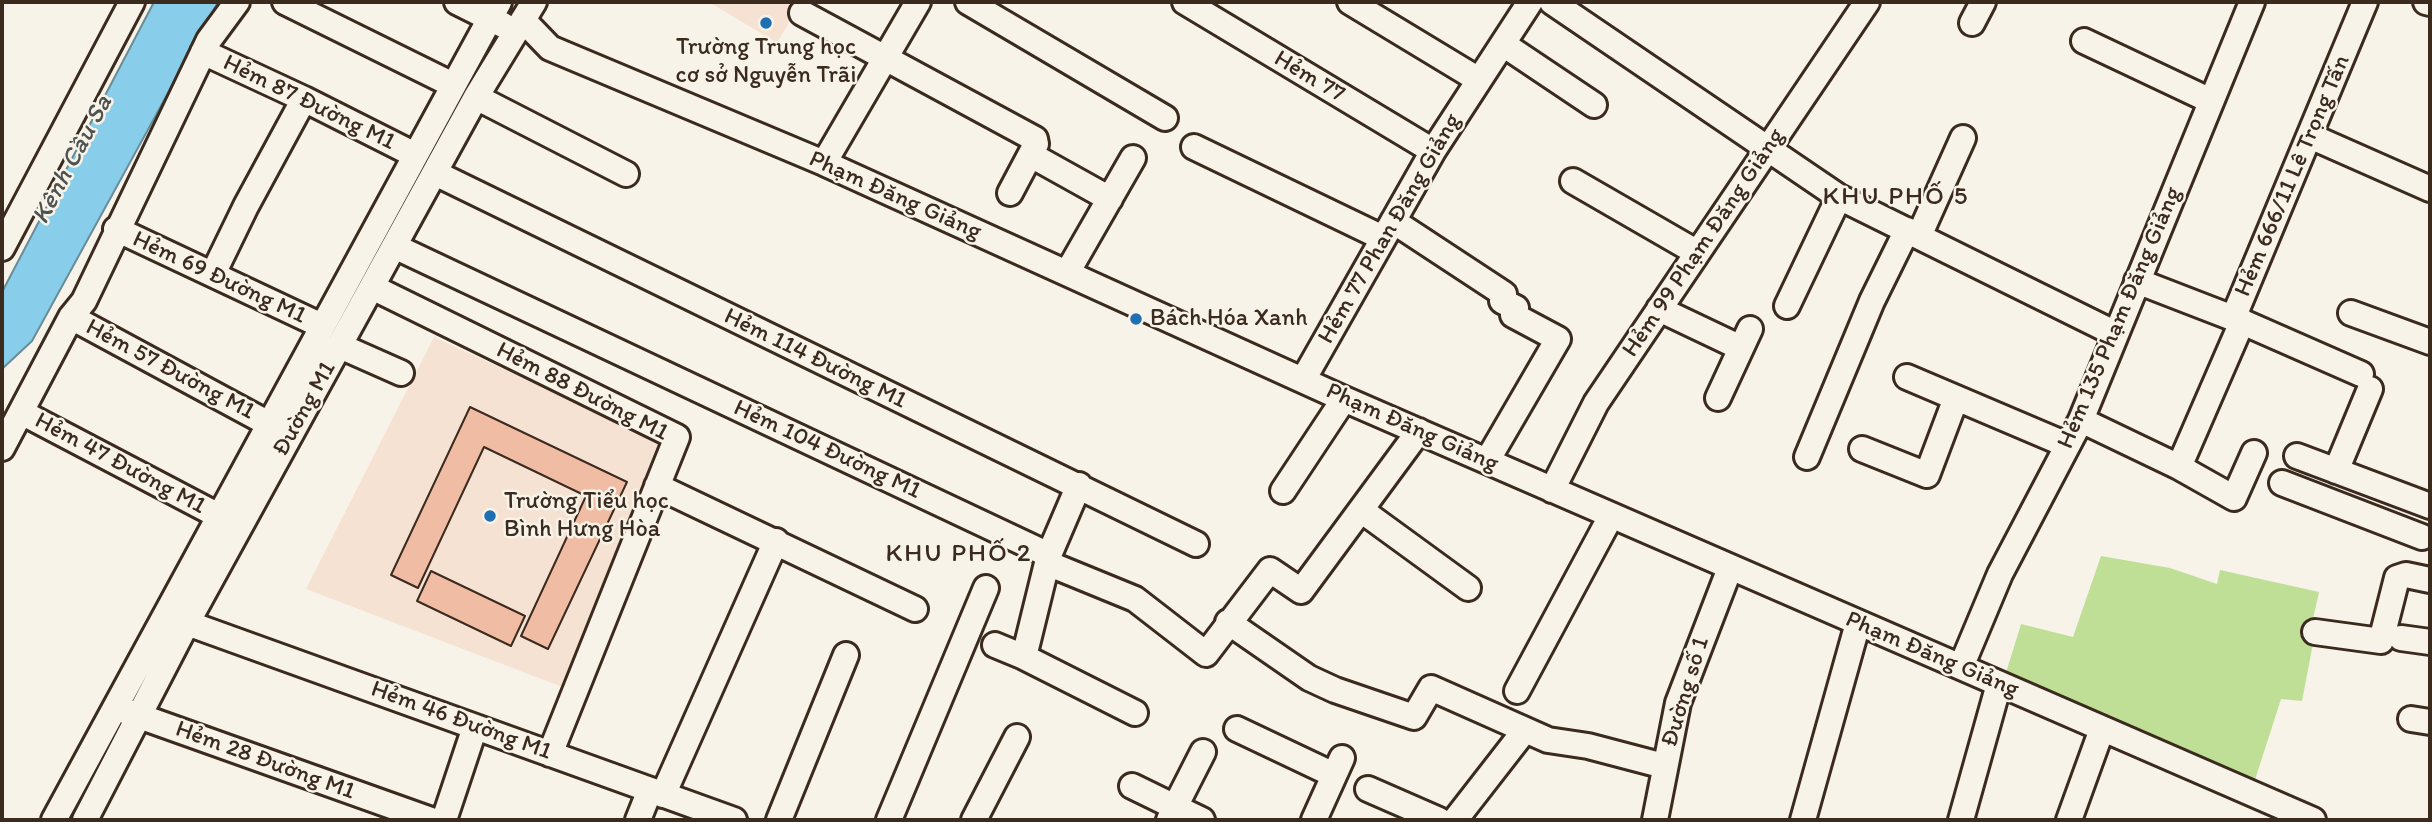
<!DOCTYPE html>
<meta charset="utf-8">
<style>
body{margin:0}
#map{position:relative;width:2432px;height:822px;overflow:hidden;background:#f7f3e8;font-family:Itim,sans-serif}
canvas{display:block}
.frame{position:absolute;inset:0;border:4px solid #3b2a1e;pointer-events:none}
</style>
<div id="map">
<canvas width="2432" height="822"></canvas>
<div class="frame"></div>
</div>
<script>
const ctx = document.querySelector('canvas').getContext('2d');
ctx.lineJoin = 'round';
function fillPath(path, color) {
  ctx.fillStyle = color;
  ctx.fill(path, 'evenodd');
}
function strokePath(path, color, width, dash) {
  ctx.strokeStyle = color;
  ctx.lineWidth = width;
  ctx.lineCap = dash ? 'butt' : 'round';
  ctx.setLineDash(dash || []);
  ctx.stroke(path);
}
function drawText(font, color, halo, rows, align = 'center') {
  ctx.font = font + ' Itim,sans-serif';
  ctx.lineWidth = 5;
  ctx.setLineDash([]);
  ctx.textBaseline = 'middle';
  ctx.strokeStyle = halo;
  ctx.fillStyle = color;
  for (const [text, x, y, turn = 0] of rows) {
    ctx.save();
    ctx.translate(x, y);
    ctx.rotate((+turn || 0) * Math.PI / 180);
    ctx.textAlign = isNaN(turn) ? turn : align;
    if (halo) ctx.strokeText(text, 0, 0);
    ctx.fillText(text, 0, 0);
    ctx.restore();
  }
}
fillPath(new Path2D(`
 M709 2H801L777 43Z
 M434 337 666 444 565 688 306 589Z`), '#f5e2d3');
fillPath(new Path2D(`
 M2101 556 2170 568 2217 584 2220 570 2319 592 2309 637 2314 638 2302 701 2281 699 2254 783 2005 676 2021 624 2073 637Z`), '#bfdf97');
const water = new Path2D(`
 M154 2H218L32 341 2 369V292Z`);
fillPath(water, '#88cde9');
strokePath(water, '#698c98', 2);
const building = new Path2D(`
 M470 407 627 482 548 649 521 636 586 496 484 447 418 588 391 575Z
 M431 571 525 616 511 646 417 601Z`);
fillPath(building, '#f0bca3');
strokePath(building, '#3b2a1e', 2);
const minor = new Path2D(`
 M285 2 453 85
 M457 2 503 25
 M968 2 1165 118
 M1185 2 1433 151
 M1350 2 1479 80
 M1552 2 1839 197 2116 334
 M2426 2 2430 3
 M802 13 1035 139 1036 144 1010 193
 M523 20 550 48 824 163 1344 399 2313 820
 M1972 23 1983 2
 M2084 41 2211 101
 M1503 44 1594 105
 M203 52 304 99 415 155
 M476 97 626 174
 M2310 136 2430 189
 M1194 147 1383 238
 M1031 155 1110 199
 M824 163 918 2
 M435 173 1196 544
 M1573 181 1696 252
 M1393 221 1504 294 1502 301 1516 308 1513 315 1558 339 1487 461
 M116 229 322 326
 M1919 236 1963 138
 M396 247 1049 555 1024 657 1135 713
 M2 248 132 2
 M1067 273 1133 158
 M213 274 246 206 304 99
 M2137 281 2238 320 2361 374
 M372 287 677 437 550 754
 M1787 306 1839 197
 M1659 309 1741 348
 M2351 313 2430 342
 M71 317 269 424
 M340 346 401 373
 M1907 377 2067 445
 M1303 380 1433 151 1530 2
 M1718 398 1750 329
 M21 412 219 516
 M2081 420 2179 467 2234 498 2254 453
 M2 448 71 317 84 301 209 40 237 2
 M1862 449 1927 475 1956 398
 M2297 456 2430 506
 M1807 457 1872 301 1907 230
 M2179 467 2239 329 2237 309 2365 2
 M2336 471 2370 389
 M2282 483 2422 537
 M657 486 915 609
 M1552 490 1596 403 1867 2
 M1283 491 1344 399
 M1361 510 1468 588
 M1049 555 1079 485
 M1047 563 1135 599 1206 654 1270 570 1301 591 1419 431
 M1228 622 1309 678 1335 690 1414 717 1431 688 1548 740 1588 746 1664 766
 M187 623 734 820
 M2315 632 2381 641 2397 578 2406 575 2430 580
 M2401 638 2430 642
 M995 645 1024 657
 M1961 667 2000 574 2081 420 2252 2
 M1517 691 1611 516
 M125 711 431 820
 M2411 719 2430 722
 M1237 729 1334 775
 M1132 786 1175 807 1169 820
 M1368 789 1439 820
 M663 795 776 541
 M54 820 499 2
 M85 820 187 623 476 97 534 2
 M444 820 475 727
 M638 820 650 790
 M779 820 846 655
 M889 820 986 588
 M974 820 1017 737
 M1202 820 1175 807 1203 752
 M1314 820 1342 758
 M1455 820 1525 730
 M1655 820 1678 703 1730 568
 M1803 820 1858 623
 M1961 820 1999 684
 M2069 820 2102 729`);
strokePath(minor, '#3b2a1e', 30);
strokePath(minor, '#f7f3e8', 24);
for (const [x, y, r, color] of [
 [766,23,7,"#1f6fb2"],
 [1136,319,7,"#1f6fb2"],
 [490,516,7,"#1f6fb2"]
]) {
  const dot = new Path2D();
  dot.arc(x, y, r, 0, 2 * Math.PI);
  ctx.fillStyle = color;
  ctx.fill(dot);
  strokePath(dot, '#f7f3e8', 2.5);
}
drawText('24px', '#3b2a1e', '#f7f3e8', [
 ["Trường Trung học",766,48,"center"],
 ["cơ sở Nguyễn Trãi",766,76,"center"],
 ["Bách Hóa Xanh",1150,319],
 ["Trường Tiểu học",504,502],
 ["Bình Hưng Hòa",504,530]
], 'left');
drawText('24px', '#3b2a1e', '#f7f3e8', [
 ["Hẻm 77",1309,77,31],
 ["Hẻm 87 Đường M1",309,103,26],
 ["Hẻm 666/11 Lê Trọng Tấn",2293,176,-67],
 ["Phạm Đăng Giảng",895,196,24],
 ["Hẻm 77 Phan Đăng Giảng",1390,229,-60],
 ["Hẻm 99 Phạm Đăng Giảng",1704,243,-56],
 ["Hẻm 69 Đường M1",219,278,25],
 ["Hẻm 135 Phạm Đăng Giảng",2120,318,-67],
 ["Hẻm 114 Đường M1",815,359,26],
 ["Hẻm 57 Đường M1",170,370,28],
 ["Hẻm 88 Đường M1",582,392,27],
 ["Đường M1",305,409,-61],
 ["Phạm Đăng Giảng",1412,428,24],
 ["Hẻm 104 Đường M1",827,450,25],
 ["Hẻm 47 Đường M1",120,464,28],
 ["Phạm Đăng Giảng",1932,655,23],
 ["Đường số 1",1686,692,-73],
 ["Hẻm 46 Đường M1",461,721,20],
 ["Hẻm 28 Đường M1",265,761,20]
]);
drawText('italic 26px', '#4e5351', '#f7f3e8', [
 ["Kênh Cầu Sa",73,160,-62]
]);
ctx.letterSpacing = '2px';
drawText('26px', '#3b2a1e', '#f7f3e8', [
 ["KHU PHỐ 5",1896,197],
 ["KHU PHỐ 2",959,554]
]);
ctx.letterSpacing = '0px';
</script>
